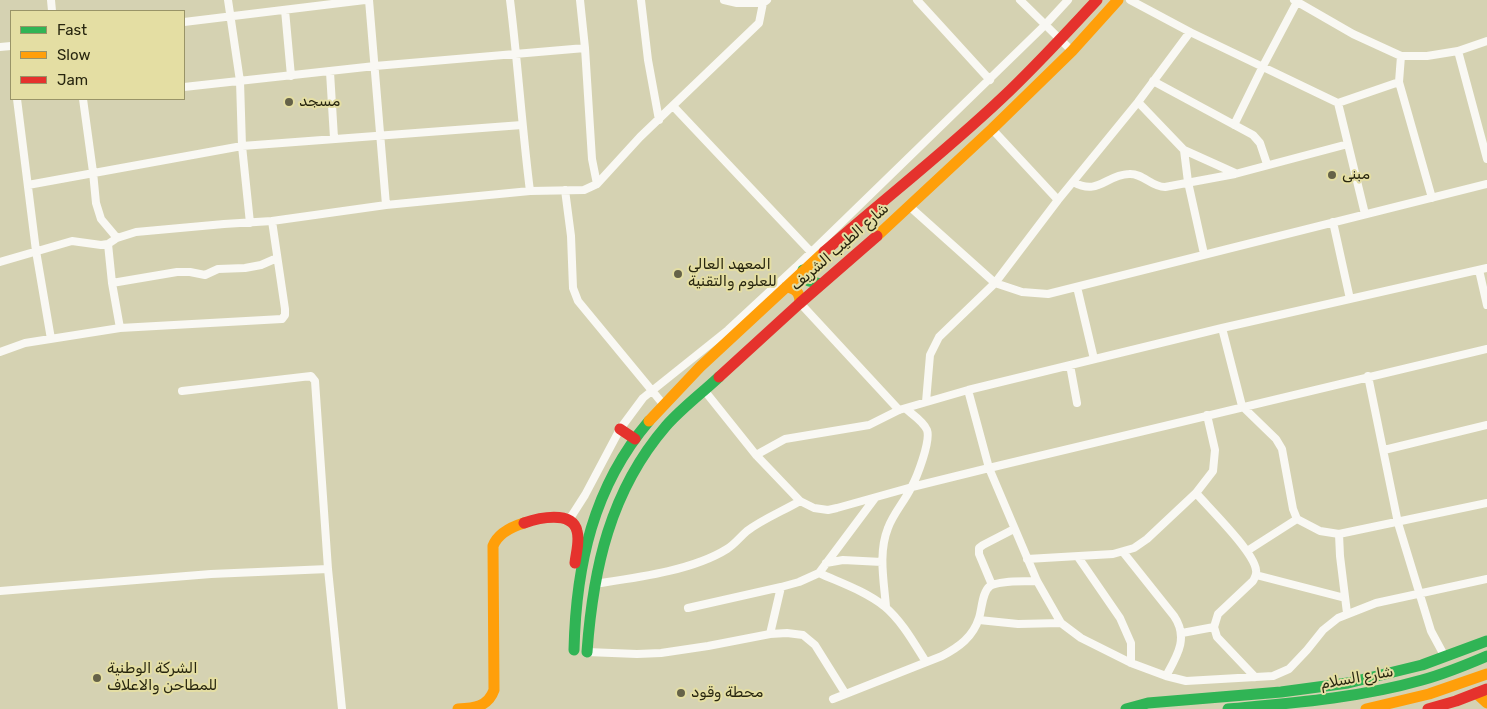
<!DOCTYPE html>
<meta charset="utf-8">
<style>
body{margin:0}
#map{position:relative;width:1487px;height:709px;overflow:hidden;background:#d5d2b2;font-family:Rubik,sans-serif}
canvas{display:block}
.legend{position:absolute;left:10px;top:10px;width:175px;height:90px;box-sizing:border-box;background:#e4dea3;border:1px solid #999468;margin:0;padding:6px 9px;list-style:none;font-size:15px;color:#28260f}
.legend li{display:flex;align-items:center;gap:10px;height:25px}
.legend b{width:25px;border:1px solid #999468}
</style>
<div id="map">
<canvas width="1487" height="709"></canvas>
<ul class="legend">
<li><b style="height:6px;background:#30b455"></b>Fast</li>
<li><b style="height:6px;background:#ff9f0a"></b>Slow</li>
<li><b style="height:6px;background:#e5322d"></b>Jam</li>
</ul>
</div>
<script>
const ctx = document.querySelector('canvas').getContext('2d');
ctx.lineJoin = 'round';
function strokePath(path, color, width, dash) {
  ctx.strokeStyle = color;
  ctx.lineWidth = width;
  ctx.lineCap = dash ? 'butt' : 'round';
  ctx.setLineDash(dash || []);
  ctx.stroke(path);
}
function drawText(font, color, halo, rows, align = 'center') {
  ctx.font = font + ' Rubik,"Noto Sans Arabic",sans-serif';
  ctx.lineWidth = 4;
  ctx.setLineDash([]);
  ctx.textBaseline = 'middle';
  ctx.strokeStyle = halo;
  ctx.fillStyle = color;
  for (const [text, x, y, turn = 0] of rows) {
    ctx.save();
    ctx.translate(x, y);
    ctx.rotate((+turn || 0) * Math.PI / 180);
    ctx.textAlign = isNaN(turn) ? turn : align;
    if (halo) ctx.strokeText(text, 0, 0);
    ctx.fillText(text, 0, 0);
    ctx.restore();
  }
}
strokePath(new Path2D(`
 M51 0 52 11
 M228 0 240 81 242 146 250 223
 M369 0 386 205
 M510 0C518 64 522 128 530 191
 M641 0 648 60 659 120
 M724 0 737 3H763
 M917 0 990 80
 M1020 0 1072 51
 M1130 0 1190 32 1338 103 1365 214
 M1294 0 1353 34 1401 56H1427L1458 51 1487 41
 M285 10 291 76
 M184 22 365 0
 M0 47 11 46
 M1458 51 1487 159
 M1401 56 1399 82 1432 198
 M330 72 334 138
 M1153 81 1253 135 1260 143 1267 164
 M184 87 375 66 585 48
 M17 99 36 251 51 339
 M83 99 93 172 96 203 101 219 117 238
 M1138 102 1184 150 1188 182 1204 254
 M1338 103 1399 82
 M673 106 811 252
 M1234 125 1263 66 1298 0
 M992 129 1058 200
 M1184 150 1235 173
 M1073 182C1099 196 1105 175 1129 174 1143 173 1151 187 1165 187L1235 174 1348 144
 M597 184 640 137 759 23 763 3 767 0
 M28 185 242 146 522 125
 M565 190 571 236 573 288 578 301 663 404
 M909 206 995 283 1022 292 1048 294 1487 184
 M1333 222 1350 299
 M108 244 112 283 120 328
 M0 262 72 241 101 245 108 244 117 238 136 232 224 224 272 221 386 205 530 191 584 190 597 184 592 159 585 48 580 0
 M1479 270 1487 305
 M112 283 177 272H190L205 275 218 269 245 268 261 265 277 258
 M1077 287 1094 359
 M800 303 899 410
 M1222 328 1242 406 1276 439 1282 449 1293 509 1297 519 1320 531 1339 534 1487 503
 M0 352 25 343 120 328 282 319 285 315V309L272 221
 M1070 365 1077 403
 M1368 376 1398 523 1431 631 1445 657
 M704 390 756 455 800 501 814 508 828 510 837 508 912 487 989 468 1487 349
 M968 390 989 468 1037 581 1061 623 1081 638 1131 663 1166 676 1186 681 1273 676 1289 669 1307 650 1323 630 1338 618 1376 603 1487 579
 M182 391 311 376 315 381 328 569 342 709
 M926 402 930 355 939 337 995 283 1058 200 1138 102 1190 32
 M1384 450 1487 425
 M756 455 785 439 869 425 899 410 968 390 1222 328 1487 268
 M1196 493C1210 509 1254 552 1256 570 1257 575 1255 577 1253 581L1218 614 1214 627 1217 637 1255 677
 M569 520 585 495 620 429 643 398 728 330 796 267 1045 25 1068 0
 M1339 534 1340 556 1347 613
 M1247 551 1297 519
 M1123 552 1174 616C1189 638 1177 656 1166 676
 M1078 557 1120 618 1131 643V663
 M1027 559 1113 554 1134 548 1147 539 1196 493 1213 471 1215 450 1207 415
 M826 563 843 560 882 562
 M819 573C841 583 865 591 884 606 902 621 914 643 926 662
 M1256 575 1345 598
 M594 584C634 578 692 571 727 549 735 544 740 537 747 531 763 519 783 511 800 501
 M992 585 979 554V548L983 545 1014 529
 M0 591 211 574 328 569
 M886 607C884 581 878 553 888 528 893 514 904 502 911 488 917 477 931 441 927 430 923 421 913 415 906 409
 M688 608 781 587
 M979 620 1018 624 1061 623
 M1182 633 1214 627
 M770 634 781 587 799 582 819 573 875 498
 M587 652 637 654 661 653 708 646 770 634 787 633 803 635 815 645 845 693
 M833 699 942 656C959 647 973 637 979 618 982 609 982 592 990 586 1000 580 1025 582 1037 581`), '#f9f8f3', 8);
strokePath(new Path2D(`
 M803 270 809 281 821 284
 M574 650C576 565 593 487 649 421
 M587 652C593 569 610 491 666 426 682 408 702 393 719 377
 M1126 709 1148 703 1281 692 1348 683 1422 665 1487 641
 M1228 709C1293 703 1359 698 1422 680 1444 674 1466 665 1487 656`), '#30b455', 11);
strokePath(new Path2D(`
 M877 236 992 129 1072 51 1118 0
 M786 287C796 288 800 293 800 303
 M649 421 700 367 824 252
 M1476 693 1487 703
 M458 709C474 708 488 707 494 690L493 546C498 533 511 527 524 523
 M1366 709 1429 694 1487 674`), '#ff9f0a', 11);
strokePath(new Path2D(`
 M824 252C883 200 945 152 1002 98 1035 67 1066 33 1097 0
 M719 377 800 303 877 236
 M620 429 635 439
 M524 523C538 518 572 510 577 531 580 541 576 553 575 563
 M1428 709 1456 701 1487 689`), '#e5322d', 11);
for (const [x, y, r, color] of [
 [289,102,5,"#656248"],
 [1332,175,5,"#656248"],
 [678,274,5,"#656248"],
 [97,678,5,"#656248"],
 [681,693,5,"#656248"]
]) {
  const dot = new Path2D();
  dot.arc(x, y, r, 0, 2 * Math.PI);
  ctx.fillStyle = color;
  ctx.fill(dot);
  strokePath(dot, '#e4dea3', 2);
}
drawText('15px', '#28260f', '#e4dea3', [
 ["مسجد",299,102],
 ["مبنى",1342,175],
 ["المعهد العالي",688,265],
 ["للعلوم والتقنية",688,282],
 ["الشركة الوطنية",107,669],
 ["للمطاحن والاعلاف",107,686],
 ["محطة وقود",691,693]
], 'left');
drawText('15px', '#28260f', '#e4dea3', [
 ["شارع الطيب الشريف",840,247,-41],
 ["شارع السلام",1357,678,-10]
]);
</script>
